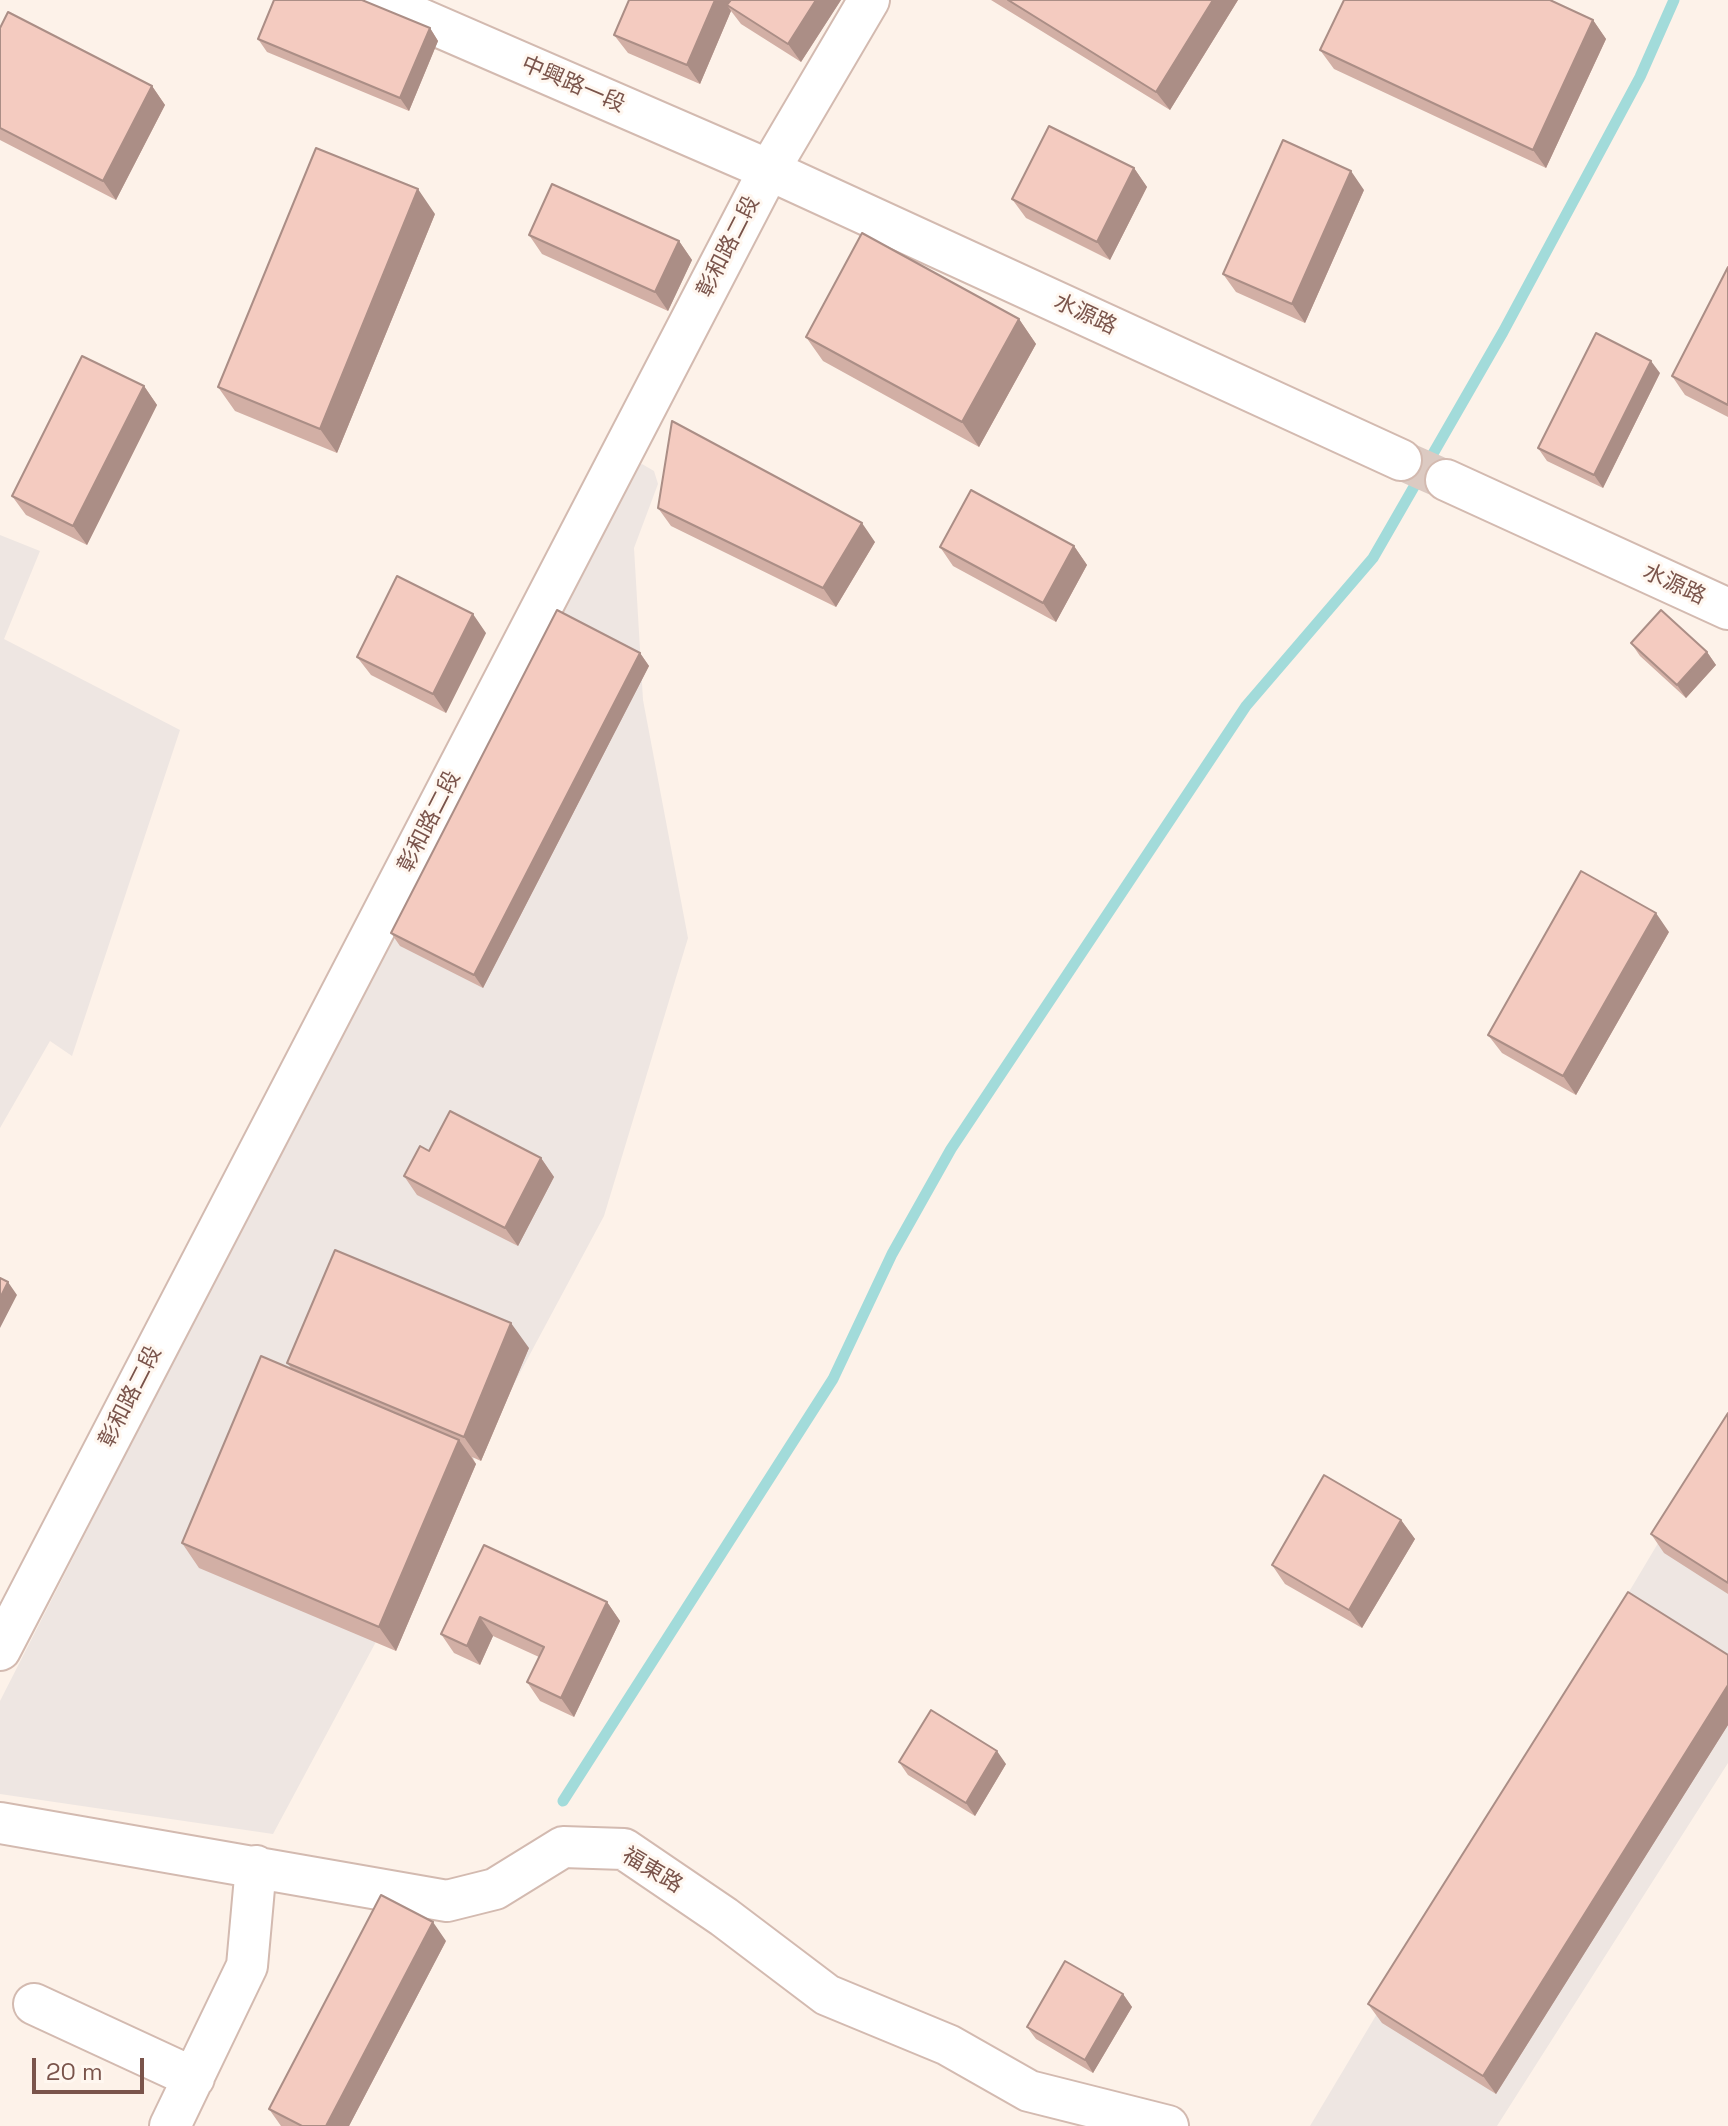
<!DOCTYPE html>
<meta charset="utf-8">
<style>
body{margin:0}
#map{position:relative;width:1728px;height:2126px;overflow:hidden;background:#fdf2e9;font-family:"Space Grotesk",sans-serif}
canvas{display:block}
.scale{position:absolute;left:32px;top:2058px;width:112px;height:36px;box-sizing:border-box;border:4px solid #7a544b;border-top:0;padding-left:10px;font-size:24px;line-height:28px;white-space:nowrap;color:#7a544b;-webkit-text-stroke:6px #fff7f0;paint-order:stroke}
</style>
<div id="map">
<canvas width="1728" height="2126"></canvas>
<div class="scale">20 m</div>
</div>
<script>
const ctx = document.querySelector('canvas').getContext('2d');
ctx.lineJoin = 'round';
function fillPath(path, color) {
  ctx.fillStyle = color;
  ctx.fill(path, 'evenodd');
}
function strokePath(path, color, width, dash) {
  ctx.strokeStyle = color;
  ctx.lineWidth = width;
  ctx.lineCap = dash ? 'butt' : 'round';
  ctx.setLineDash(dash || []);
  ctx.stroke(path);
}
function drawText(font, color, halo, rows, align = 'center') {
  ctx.font = font + ' "Space Grotesk","Noto Sans TC",sans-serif';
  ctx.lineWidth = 6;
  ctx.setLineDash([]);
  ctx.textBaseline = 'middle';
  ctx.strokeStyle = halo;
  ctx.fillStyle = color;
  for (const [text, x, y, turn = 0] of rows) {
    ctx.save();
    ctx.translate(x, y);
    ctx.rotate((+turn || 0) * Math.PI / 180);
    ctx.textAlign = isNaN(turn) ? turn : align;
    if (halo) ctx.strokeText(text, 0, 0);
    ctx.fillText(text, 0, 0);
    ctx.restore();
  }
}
fillPath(new Path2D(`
 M642 464 654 471 658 484 634 548 643 700 688 938 604 1216 273 1834 0 1794V1701L628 469Z
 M0 535 40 551 4 639 180 730 72 1056 50 1041 0 1128Z
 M1728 1426V1763L1497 2126H1310Z`), '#eee6e2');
strokePath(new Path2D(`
 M563 1801 833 1379 892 1254 951 1149 1246 706 1373 558 1503 332 1640 77 1674 0`), '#a2dbda', 11);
strokePath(new Path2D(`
 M1401 460 1446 480`), '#dccac2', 40, [40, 20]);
const minor = new Path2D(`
 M377 0 769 170 1401 460
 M1446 480 1728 609
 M0 1650 769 170 869 0
 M0 1823 447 1901 495 1889 563 1847 624 1849 724 1917 827 1995 948 2045 1029 2091 1168 2126
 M34 2004 194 2078
 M170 2126 247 1966 256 1866`);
strokePath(minor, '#d3bab0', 44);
strokePath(minor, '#fff', 40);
fillPath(new Path2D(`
 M629 0H841L801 62 741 24 731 11 700 84 628 53 614 35Z
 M991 0H1238L1170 110Z
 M1593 20 1606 39 1546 168 1334 69 1320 50Z
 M0 28 152 86 165 105 116 200 0 140Z
 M430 28 438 41 409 111 267 52 258 39Z
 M1134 168 1147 187 1110 260 1026 218 1012 199Z
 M1364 190 1305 323 1236 292 1223 274Z
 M435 214 337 453 235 411 218 387Z
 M529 235 679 241 692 260 668 311 542 254Z
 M1728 267V417L1685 395 1672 376Z
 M1019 319 1036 344 979 447 823 361 806 337Z
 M1660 373 1603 488 1547 461 1538 448Z
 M144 386 157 405 87 545 26 515 12 496Z
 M658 508 875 542 836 607 671 526Z
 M1074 546 1087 565 1056 622 953 566 940 547Z
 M486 633 446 713 371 675 357 657Z
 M1631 643 1707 652 1716 665 1686 698 1640 656Z
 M640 653 649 666 483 988 400 946 391 933Z
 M1669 932 1576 1095 1502 1053 1488 1035Z
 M429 1151 541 1158 554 1177 518 1246 417 1195 404 1176Z
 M529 1348 481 1461 472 1457 476 1464 396 1651 199 1568 182 1543 291 1368 287 1363Z
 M1728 1413V1594L1664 1553 1651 1534Z
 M1401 1520 1415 1539 1362 1628 1285 1584 1272 1565Z
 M484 1545 607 1602 620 1621 574 1717 540 1701 527 1682 539 1657 493 1636 480 1665 454 1653 441 1634Z
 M1728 1655V1725L1496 2094 1382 2023 1368 2004Z
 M899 1762 1006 1764 975 1816 908 1775Z
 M446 1941 349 2126H281L269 2109Z
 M1123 1994 1132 2007 1093 2073 1036 2039 1027 2027Z`), '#d2afa5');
fillPath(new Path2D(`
 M715 0H736L727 5 731 11 700 84 687 65Z
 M816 0H841L801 62 788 44Z
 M1213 0H1238L1170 110 1156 92Z
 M1593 20 1606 39 1546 168 1533 150Z
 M430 28 438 41 409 111 400 98Z
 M152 86 165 105 116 200 103 181Z
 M1134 168 1147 187 1110 260 1097 242Z
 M1351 171 1364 190 1305 323 1292 304Z
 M418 189 435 214 337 453 320 429Z
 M679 241 692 260 668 311 655 292Z
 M1019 319 1036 344 979 447 962 422Z
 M1651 361 1660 373 1603 488 1594 475Z
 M144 386 157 405 87 545 73 526Z
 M862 523 875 542 836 607 823 588Z
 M1074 546 1087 565 1056 622 1043 603Z
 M473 614 486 633 446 713 433 694Z
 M1707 652 1716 665 1686 698 1677 685Z
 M640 653 649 666 483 988 474 975Z
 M1656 913 1669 932 1576 1095 1563 1076Z
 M541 1158 554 1177 518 1246 505 1228Z
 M8 1282 17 1295 0 1328V1298Z
 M511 1323 529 1348 481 1461 464 1437Z
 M459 1440 476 1464 396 1651 379 1627Z
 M1401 1520 1415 1539 1362 1628 1349 1610Z
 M607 1602 620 1621 574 1717 561 1698Z
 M480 1617 493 1636 480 1665 467 1646Z
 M1728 1685V1725L1496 2094 1483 2076Z
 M997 1751 1006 1764 975 1816 966 1803Z
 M433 1922 446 1941 349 2126H326Z
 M1123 1994 1132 2007 1093 2073 1085 2060Z`), '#ab8e86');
const building = new Path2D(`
 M274 0H362L430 28 400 98 258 39Z
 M629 0H715L687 65 614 35Z
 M731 0H816L788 44 727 5Z
 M1008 0H1213L1156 92Z
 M1344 0H1550L1593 20 1533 150 1320 50Z
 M8 12 152 86 103 181 0 128V28Z
 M1049 126 1134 168 1097 242 1012 199Z
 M1283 140 1351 171 1292 304 1223 274Z
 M316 148 418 189 320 429 218 387Z
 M552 184 679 241 655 292 529 235Z
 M862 233 1019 319 962 422 806 337Z
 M1728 267V405L1672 376Z
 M1596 333 1651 361 1594 475 1538 448Z
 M82 356 144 386 73 526 12 496Z
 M672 421 862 523 823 588 658 508Z
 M971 490 1074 546 1043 603 940 547Z
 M397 576 473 614 433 694 357 657Z
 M557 610 640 653 474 975 391 933Z
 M1661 610 1707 652 1677 685 1631 643Z
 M1581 871 1656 913 1563 1076 1488 1035Z
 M450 1111 541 1158 505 1228 404 1176 420 1146 429 1151Z
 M335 1250 511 1323 464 1437 287 1363Z
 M0 1278 8 1282 0 1298Z
 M261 1356 459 1440 379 1627 182 1543Z
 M1728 1413V1583L1651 1534Z
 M1324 1475 1401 1520 1349 1610 1272 1565Z
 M484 1545 607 1602 561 1698 527 1682 544 1647 480 1617 467 1646 441 1634Z
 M1628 1592 1728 1655V1685L1483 2076 1368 2004Z
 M931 1710 997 1751 966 1803 899 1762Z
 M381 1895 433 1922 326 2126H302L269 2109Z
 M1065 1961 1123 1994 1085 2060 1027 2027Z`);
fillPath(building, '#f4cbc0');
strokePath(building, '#ab8e86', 2);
drawText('22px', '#7a544b', '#fff7f0', [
 ["中興路一段",573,85,23],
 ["彰和路二段",729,247,-63],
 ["水源路",1085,315,25],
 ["水源路",1674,585,25],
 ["彰和路二段",430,822,-63],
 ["彰和路二段",131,1397,-63],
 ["福東路",652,1871,31]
]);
</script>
